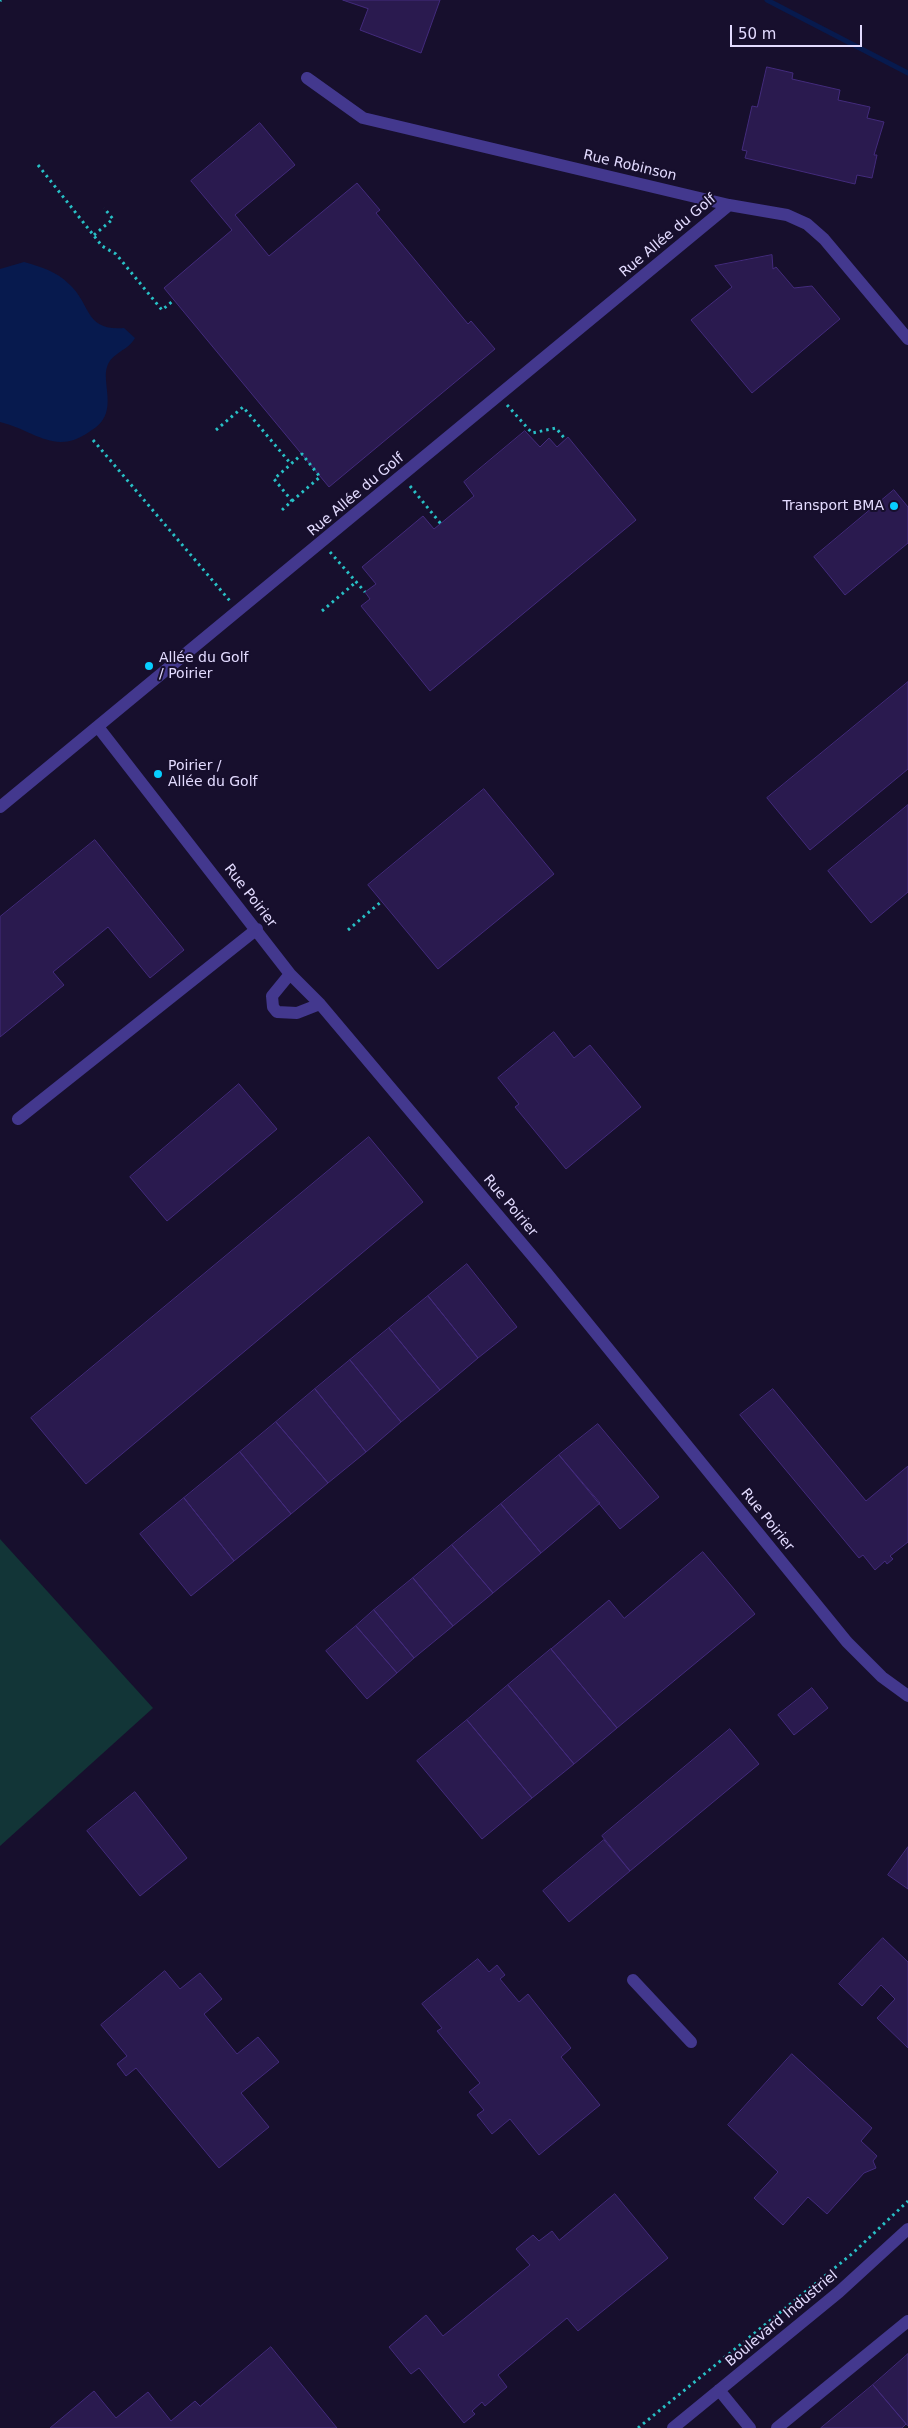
<!DOCTYPE html>
<meta charset="utf-8">
<style>
body{margin:0}
#map{position:relative;width:908px;height:2428px;overflow:hidden;background:#170f2d;font-family:"DejaVu Sans",sans-serif}
canvas{display:block}
.scale{position:absolute;left:730px;top:25px;width:132px;height:22px;box-sizing:border-box;border:2px solid #e3dbff;border-top:0;padding-left:6px;font-size:15px;line-height:18px;white-space:nowrap;color:#e3dbff;-webkit-text-stroke:4px #170f2d;paint-order:stroke}
</style>
<div id="map">
<canvas width="908" height="2428"></canvas>
<div class="scale">50 m</div>
</div>
<script>
const ctx = document.querySelector('canvas').getContext('2d');
ctx.lineJoin = 'round';
function fillPath(path, color) {
  ctx.fillStyle = color;
  ctx.fill(path, 'evenodd');
}
function strokePath(path, color, width, dash) {
  ctx.strokeStyle = color;
  ctx.lineWidth = width;
  ctx.lineCap = dash ? 'butt' : 'round';
  ctx.setLineDash(dash || []);
  ctx.stroke(path);
}
function drawText(font, color, halo, rows, align = 'center') {
  ctx.font = font + ' "DejaVu Sans",sans-serif';
  ctx.lineWidth = 4;
  ctx.setLineDash([]);
  ctx.textBaseline = 'middle';
  ctx.strokeStyle = halo;
  ctx.fillStyle = color;
  for (const [text, x, y, turn = 0] of rows) {
    ctx.save();
    ctx.translate(x, y);
    ctx.rotate((+turn || 0) * Math.PI / 180);
    ctx.textAlign = isNaN(turn) ? turn : align;
    if (halo) ctx.strokeText(text, 0, 0);
    ctx.fillText(text, 0, 0);
    ctx.restore();
  }
}
fillPath(new Path2D(`
 M0 1539 153 1708 0 1846Z`), '#123537');
fillPath(new Path2D(`
 M24 262C41 267 56 271 69 284 92 305 84 331 124 328L135 338C128 351 112 352 107 367 103 378 111 399 106 413 103 422 97 427 89 432 55 456 34 430 0 422V269Z`), '#071a4e');
strokePath(new Path2D(`
 M767 0 908 73`), '#071a4e', 5);
const building = new Path2D(`
 M343 0H440L421 53 360 30 368 9Z
 M767 67 793 73 792 79 840 90 838 100 870 107 867 118 884 122 874 155H877L872 178 857 175 855 184 745 158 747 151 742 150 752 106 757 107Z
 M260 123 295 165 235 215 269 256 357 183 380 210 376 213 468 324 471 321 495 349 329 487 164 288 232 230 191 181Z
 M772 255 773 269 776 267 794 288 812 286 840 319 752 393 691 320 732 287 715 266Z
 M525 431 540 447 549 438 557 447 568 437 636 520 430 691 361 606 370 599 365 592 376 584 362 567 423 516 434 529 474 496 464 482Z
 M894 490 908 507V543L845 595 814 557Z
 M908 682V769L810 850 767 798Z
 M484 789 554 874 438 969 368 885Z
 M908 805V892L871 923 828 871Z
 M95 840 184 950 150 978 108 927 53 972 64 985 0 1037V917Z
 M554 1032 574 1058 590 1045 641 1107 566 1169 515 1107 519 1104 498 1078Z
 M239 1084 277 1129 167 1221 130 1177Z
 M369 1137 423 1202 86 1484 31 1418Z
 M467 1264 517 1327 478 1358 428 1296Z
 M428 1296 478 1358 440 1390 389 1328Z
 M389 1328 440 1390 401 1422 350 1360Z
 M350 1360 401 1422 366 1452 315 1389Z
 M315 1389 366 1452 328 1483 276 1422Z
 M773 1389 866 1501 908 1466V1542L890 1556 893 1559 887 1564 885 1561 875 1570 863 1555 859 1558 740 1415Z
 M276 1422 328 1483 291 1514 240 1452Z
 M598 1424 659 1497 620 1529 559 1455Z
 M240 1452 291 1514 234 1561 184 1498Z
 M559 1455 600 1503 541 1553 501 1504Z
 M184 1498 234 1561 191 1596 140 1534Z
 M501 1504 541 1553 493 1593 452 1545Z
 M452 1545 493 1593 453 1626 413 1578Z
 M703 1552 755 1614 617 1728 551 1649 609 1600 624 1618Z
 M413 1578 453 1626 414 1658 374 1610Z
 M374 1610 414 1658 397 1673 356 1626Z
 M356 1626 397 1673 367 1699 326 1651Z
 M551 1649 617 1728 574 1764 508 1685Z
 M508 1685 574 1764 532 1798 467 1720Z
 M812 1688 828 1708 794 1735 778 1715Z
 M467 1720 532 1798 482 1839 417 1761Z
 M730 1729 759 1764 630 1871 602 1836Z
 M135 1792 187 1858 140 1896 87 1831Z
 M604 1840 630 1871 569 1922 543 1891Z
 M908 1847V1889L888 1875Z
 M883 1938 908 1962V2048L877 2018 895 1999 881 1985 862 2006 839 1984Z
 M478 1959 489 1972 497 1965 505 1975 500 1979 519 2002 528 1994 571 2048 561 2057 600 2105 539 2155 510 2119 492 2134 477 2115 484 2110 469 2092 480 2083 437 2031 442 2028 422 2004Z
 M165 1971 180 1989 200 1973 222 1999 204 2014 237 2054 258 2037 279 2062 241 2093 269 2127 219 2168 136 2068 126 2076 117 2064 127 2056 101 2025Z
 M792 2054 872 2128 861 2141 877 2156 873 2161 876 2168 864 2173 827 2214 808 2197 783 2225 754 2198 778 2172 728 2125Z
 M615 2194 668 2258 578 2331 567 2318 498 2375 507 2387 485 2406 482 2402 472 2411 475 2414 464 2423 419 2368 411 2374 389 2347 426 2315 443 2336 530 2265 516 2249 533 2235 539 2241 552 2231 559 2240Z
 M271 2347 337 2428H50L94 2391 116 2418 148 2392 171 2421 195 2401 200 2406Z
 M908 2354V2426L873 2385Z
 M873 2385 906 2424 902 2428H821Z`);
fillPath(building, '#2a1a4f');
strokePath(building, '#432b7c', 1);
strokePath(new Path2D(`
 M0 1 1 0
 M38 165 102 246 116 254 162 310 174 300
 M94 235 113 219 104 208
 M507 405 532 433 556 428 565 439
 M216 430 243 407 291 464 302 454 320 477 292 501
 M93 440 230 601
 M410 486 441 524
 M282 510 292 501 274 479 291 464
 M330 552 365 592
 M322 611 356 582
 M348 930 382 901
 M638 2428 853 2253 908 2201`), '#28c0c6', 3, [2.5, 4]);
strokePath(new Path2D(`
 M307 78 363 118 729 205 787 215 807 224 824 239 908 339
 M98 727 290 974 320 1004 546 1272 847 1642 882 1677 908 1696
 M0 807 729 205
 M290 974 272 996 273 1007 277 1012 297 1013 320 1004
 M18 1119 257 929
 M633 1980 691 2042
 M719 2390 750 2428
 M673 2428 839 2292 908 2229
 M777 2428 908 2321`), '#43388e', 12);
for (const [x, y, r, color] of [
 [894,506,5,"#07ceff"],
 [149,666,5,"#07ceff"],
 [158,774,5,"#07ceff"]
]) {
  const dot = new Path2D();
  dot.arc(x, y, r, 0, 2 * Math.PI);
  ctx.fillStyle = color;
  ctx.fill(dot);
  strokePath(dot, '#170f2d', 2);
}
drawText('14px', '#e3dbff', '#170f2d', [
 ["Rue Robinson",630,166,13],
 ["Rue Allée du Golf",668,236,-40],
 ["Rue Allée du Golf",356,495,-40],
 ["Rue Poirier",250,896,52],
 ["Rue Poirier",510,1206,50],
 ["Rue Poirier",767,1520,51],
 ["Boulevard Industriel",782,2319,-40]
]);
drawText('14px', '#e3dbff', '#170f2d', [
 ["Transport BMA",884,506,"right"],
 ["Allée du Golf",159,658],
 ["/ Poirier",159,674],
 ["Poirier /",168,766],
 ["Allée du Golf",168,782]
], 'left');
</script>
